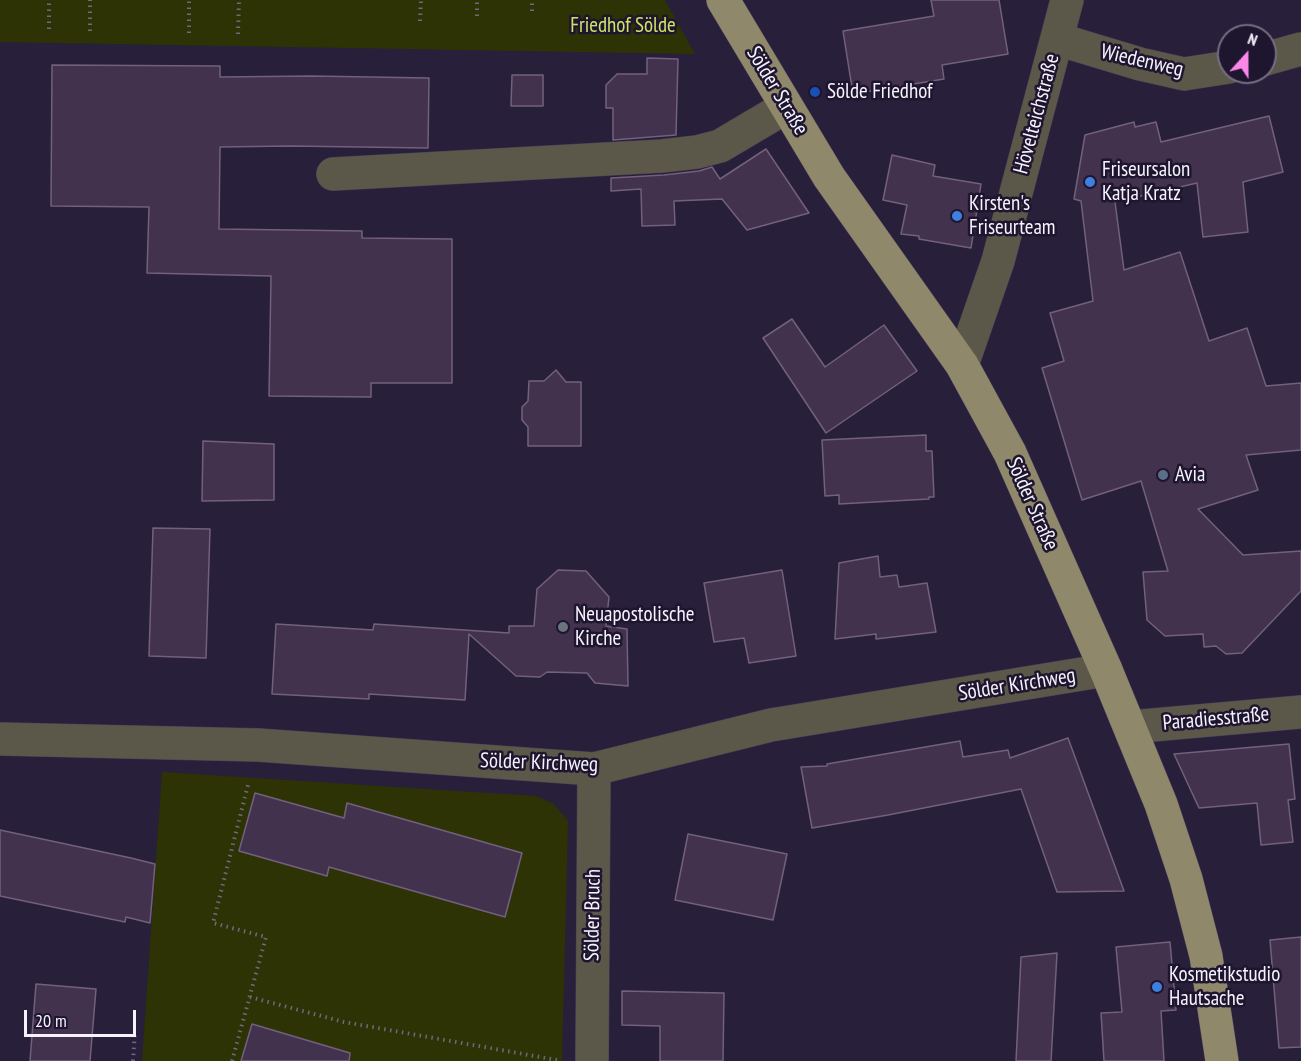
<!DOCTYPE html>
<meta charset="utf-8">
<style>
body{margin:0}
#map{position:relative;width:1301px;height:1061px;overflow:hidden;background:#281f3a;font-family:"PT Sans Narrow",sans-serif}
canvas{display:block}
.north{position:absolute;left:1217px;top:24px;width:60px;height:60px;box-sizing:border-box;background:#1e152f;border:2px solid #746e82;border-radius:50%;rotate:21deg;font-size:16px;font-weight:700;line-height:24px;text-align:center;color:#f6f3fe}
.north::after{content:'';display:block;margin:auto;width:21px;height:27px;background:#fb87e6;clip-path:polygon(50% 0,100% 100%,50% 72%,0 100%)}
.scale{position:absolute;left:24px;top:1010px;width:112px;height:27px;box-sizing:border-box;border:3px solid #f6f3fe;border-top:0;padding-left:8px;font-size:18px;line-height:21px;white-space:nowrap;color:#f6f3fe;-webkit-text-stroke:4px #1e152f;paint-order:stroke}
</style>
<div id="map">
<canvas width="1301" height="1061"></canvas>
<div class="north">N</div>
<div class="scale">20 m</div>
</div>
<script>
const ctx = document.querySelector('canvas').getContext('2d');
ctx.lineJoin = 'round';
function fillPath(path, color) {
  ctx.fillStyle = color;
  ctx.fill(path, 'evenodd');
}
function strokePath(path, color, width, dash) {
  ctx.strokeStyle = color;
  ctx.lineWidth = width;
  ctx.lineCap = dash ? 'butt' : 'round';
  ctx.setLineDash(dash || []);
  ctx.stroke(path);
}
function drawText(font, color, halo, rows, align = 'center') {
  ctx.font = font + ' "PT Sans Narrow",sans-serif';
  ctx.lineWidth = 5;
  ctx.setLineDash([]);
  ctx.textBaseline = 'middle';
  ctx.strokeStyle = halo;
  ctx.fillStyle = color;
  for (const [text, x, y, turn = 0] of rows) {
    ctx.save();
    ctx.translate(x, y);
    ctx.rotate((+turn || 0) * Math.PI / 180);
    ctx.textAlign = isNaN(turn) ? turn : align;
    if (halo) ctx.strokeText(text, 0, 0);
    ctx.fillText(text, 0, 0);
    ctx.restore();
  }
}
fillPath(new Path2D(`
 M0 0H665L695 54 0 42Z
 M162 772 536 796 554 804 568 821 562 1061H142Z`), '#2d3305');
const building = new Path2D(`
 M931 0H999L1008 54 942 65 944 79 853 94 843 31 934 16Z
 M647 58 678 59 676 135 613 140V108H606V85L617 74H647Z
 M52 65 220 66V77L312 76 429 78 428 148 290 146 220 147 219 229 362 231V238L452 239V383H371V397L269 396 271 276 147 273 149 207 51 206Z
 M512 75H543V106H511Z
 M1269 116 1283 172 1243 182 1248 232 1203 237 1197 183 1115 202 1124 270 1180 252 1209 341 1247 328 1266 386 1301 383V450L1246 455 1258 490 1198 509 1243 555 1301 551V591L1242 653 1226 654 1216 646 1204 647 1203 634 1165 636 1147 620 1143 572 1168 571 1141 481 1082 500 1042 368 1064 361 1050 313 1093 301 1081 201 1074 199 1085 135 1134 122 1135 127 1156 122 1161 142Z
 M766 149 809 213 747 230 722 199 674 201 675 225 642 226 641 189 611 191V178L664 175 699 171 712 167 720 179Z
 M892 155 935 165 933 176 981 184 971 248 919 239V236L901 234 907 205 883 200Z
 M792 319 825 367 884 325 917 371 826 433 763 338Z
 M556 370 566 382H581V446H528V427L522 420V407L528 401 529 381H544Z
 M926 435V451H932L934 497H929V499L839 504V495L825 496 822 440Z
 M203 441 274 444V500L202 501Z
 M153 528 210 529 206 658 149 656Z
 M878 556 880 577 897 575 899 587 927 583 936 632 876 639V634L835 639 839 563Z
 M558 570 586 571 609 597 606 626 627 629 628 686 595 683 587 673 547 672 540 677 516 676 469 634 465 700 369 694V699L272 694 276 624 373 630 374 624 509 633V626H534L537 589Z
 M782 570 796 656 749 663 744 638 714 642 704 583Z
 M1068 738 1124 891 1057 892 1021 789 888 815 812 828 801 767 827 766V764L960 741 963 757 1008 750 1010 758Z
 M1289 744 1295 799 1288 800 1293 842 1261 845 1257 803 1199 808 1174 754Z
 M255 793 344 818 347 803 522 853 505 917 329 867 327 876 239 851Z
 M0 830 131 858 155 864 150 923 126 917 125 922 0 896Z
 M688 834 787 854 773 920 675 900Z
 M1301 937V1047L1279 1048 1270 940Z
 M1170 942 1176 1010 1161 1011 1164 1061H1104L1101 1013 1122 1012 1116 947Z
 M1057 953 1051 1061H1016L1021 957Z
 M36 984 96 989 90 1061H30Z
 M622 991 724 993 723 1061H660V1026L622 1025Z
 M252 1024 350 1053 349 1061H241Z`);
fillPath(building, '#42324d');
strokePath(building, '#72617e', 1.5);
const minor = new Path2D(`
 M1057 39 1140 64 1184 74 1229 67
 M1265 59 1301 49
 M333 174 662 156 697 152 720 146 786 107
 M962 365 998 261 1067 0
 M1130 727 1301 712
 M0 739 258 745 594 769 771 725 1106 670
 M592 1061 594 769`);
const major = new Path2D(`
 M723 0 829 177 962 365 1010 453 1106 670 1161 804 1186 879 1206 956 1222 1061`);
strokePath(minor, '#453d55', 34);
strokePath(major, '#453d55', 34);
strokePath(new Path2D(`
 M532 11V0
 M477 16V0
 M420 21 421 0
 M49 29V0
 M90 31V0
 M189 33V0
 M238 34 239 0
 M250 997 344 1022 557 1060
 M133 1061 135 1031
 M232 1061 266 937 213 923 249 781`), '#70697e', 4, [1.5, 4.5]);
strokePath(minor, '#5b5749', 33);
strokePath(major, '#90886b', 33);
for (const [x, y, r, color] of [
 [815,92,6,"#1a4fb4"],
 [1090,182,6,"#3f7fe0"],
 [957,216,6,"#3f7fe0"],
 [1163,475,6,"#5c6f8a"],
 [563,627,6,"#6b7280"],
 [1157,987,6,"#3f7fe0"]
]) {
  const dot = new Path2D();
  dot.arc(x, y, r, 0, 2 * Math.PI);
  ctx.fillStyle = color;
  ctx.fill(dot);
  strokePath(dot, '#1e152f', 2);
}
drawText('21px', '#cfe367', '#1e152f', [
 ["Friedhof Sölde",623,26]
]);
drawText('21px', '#f6f3fe', '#1e152f', [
 ["Wiedenweg",1142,61,13],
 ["Sölder Straße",777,91,59],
 ["Hövelteichstraße",1037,114,-75],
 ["Sölder Straße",1032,504,66],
 ["Sölder Kirchweg",1017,685,-9],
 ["Paradiesstraße",1216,719,-5],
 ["Sölder Kirchweg",539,763,2],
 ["Sölder Bruch",593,915,-89]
]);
drawText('21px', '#f6f3fe', '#1e152f', [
 ["Sölde Friedhof",827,92],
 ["Friseursalon",1102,170],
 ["Katja Kratz",1102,194],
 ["Kirsten's",969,204],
 ["Friseurteam",969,228],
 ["Avia",1175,475],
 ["Neuapostolische",575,615],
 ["Kirche",575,639],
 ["Kosmetikstudio",1169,975],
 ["Hautsache",1169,999]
], 'left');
</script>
